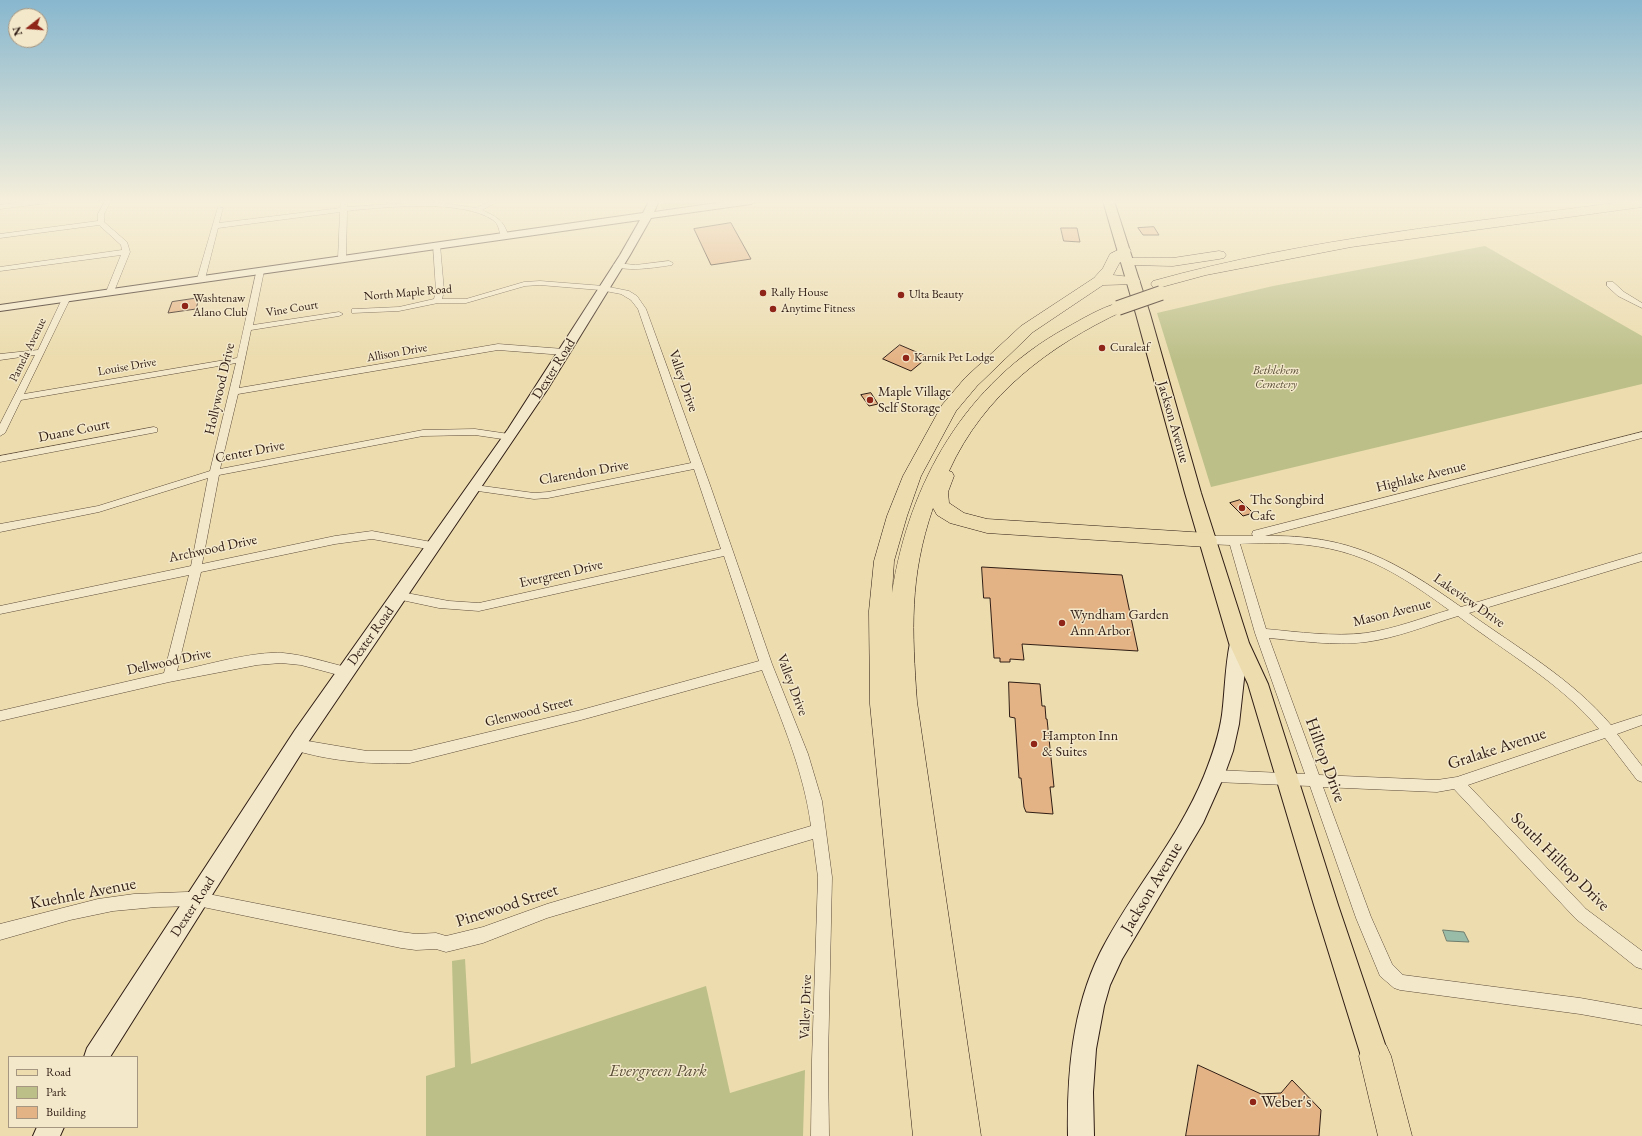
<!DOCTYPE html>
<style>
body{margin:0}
#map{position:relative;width:1642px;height:1136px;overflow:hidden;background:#ecdcae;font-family:"EB Garamond",serif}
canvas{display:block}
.legend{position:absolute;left:8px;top:1056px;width:130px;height:72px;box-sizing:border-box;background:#f3e8ca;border:1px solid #a59681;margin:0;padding:5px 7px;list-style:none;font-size:12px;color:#2f1c14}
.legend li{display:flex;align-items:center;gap:8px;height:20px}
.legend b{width:20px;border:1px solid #a59681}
.north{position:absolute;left:8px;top:8px;width:40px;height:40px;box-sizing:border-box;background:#f3e8ca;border:1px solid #a59681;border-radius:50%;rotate:253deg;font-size:11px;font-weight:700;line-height:16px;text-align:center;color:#2f1c14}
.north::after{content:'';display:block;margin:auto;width:14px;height:18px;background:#8f2418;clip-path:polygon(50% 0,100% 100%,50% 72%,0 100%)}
</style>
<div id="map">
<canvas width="1642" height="1136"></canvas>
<ul class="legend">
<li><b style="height:5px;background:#ecdcae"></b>Road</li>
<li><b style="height:11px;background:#bcbf88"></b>Park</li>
<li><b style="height:11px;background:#e4b385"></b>Building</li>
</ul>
<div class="north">N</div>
</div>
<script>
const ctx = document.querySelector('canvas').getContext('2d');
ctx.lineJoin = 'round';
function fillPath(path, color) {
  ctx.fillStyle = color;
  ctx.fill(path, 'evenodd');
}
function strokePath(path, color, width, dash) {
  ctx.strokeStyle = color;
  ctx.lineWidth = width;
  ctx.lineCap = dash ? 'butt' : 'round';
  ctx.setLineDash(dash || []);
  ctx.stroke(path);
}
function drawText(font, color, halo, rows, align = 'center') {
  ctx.font = font + ' "EB Garamond",serif';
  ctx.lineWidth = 3;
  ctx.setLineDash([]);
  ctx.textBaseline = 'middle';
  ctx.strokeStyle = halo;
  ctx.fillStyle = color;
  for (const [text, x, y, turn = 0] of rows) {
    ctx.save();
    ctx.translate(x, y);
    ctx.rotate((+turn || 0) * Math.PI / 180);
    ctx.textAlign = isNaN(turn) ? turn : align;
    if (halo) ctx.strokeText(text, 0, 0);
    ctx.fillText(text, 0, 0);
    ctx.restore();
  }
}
fillPath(new Path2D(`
 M662 201H717L662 209 660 206Z
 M1485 246 1642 336V384L1211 487 1157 313 1273 286Z
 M465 959 471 1064 706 986 730 1093 805 1070 803 1136H426V1076L455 1067 452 961Z`), '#bcbf88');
const water = new Path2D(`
 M1443 930 1464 932 1469 942 1447 941Z`);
fillPath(water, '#99bca8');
strokePath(water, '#6f7c6d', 1);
const building = new Path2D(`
 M731 223 751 259 711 265 694 229Z
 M1154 227 1159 235H1143L1138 228Z
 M1061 228H1077L1080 242 1064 241Z
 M199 298 196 309 168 313 172 302Z
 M900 345 928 357 911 371 883 359Z
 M871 393 878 404 869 406 861 395Z
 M1240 500 1253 513 1243 516 1230 503Z
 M982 567 1122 575 1138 651 1022 644 1024 660 1010 659V662H1000V658H994L990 598H984Z
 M1009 682 1040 684 1042 706H1045L1046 719H1047L1054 787H1050L1053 814 1026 812 1024 807 1021 778H1019L1015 718 1010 717Z
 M1198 1065 1261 1094 1281 1093 1292 1080 1321 1110 1319 1136H1186Z`);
fillPath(building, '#e4b385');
strokePath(building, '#2f1c14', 1);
const minor = new Path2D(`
 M32 201H52L49 203 0 209V205Z
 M105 201H111L104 214V222L127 242 130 252 113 294 106 292 121 255 0 271V267L122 250 121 245 99 225 0 238V234L98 221V214Z
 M341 201H347V207L405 203H444L476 208 490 201H499L482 210C495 216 504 220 508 235L501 237C499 231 499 224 493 220 462 199 384 207 347 211L346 259 342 261 338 259 340 212 218 228 205 279 201 281 197 279 218 207 223 208 219 223 340 208Z
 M433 243 440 245 444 291 442 299H466L524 282 540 281 604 286 629 291 637 296 646 309 710 485 772 664 808 754 822 801 832 877 828 1060 829 1136H811L812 1060 818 877 813 839 547 918 483 943 446 952 436 949 416 950 401 948 198 906 156 907 113 911 70 920 0 940V924L98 899 134 894 187 892H198L401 932 416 934 436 933 446 936 483 927 547 904 811 826C804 772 782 721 762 670L581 720 410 763C373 765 327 761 291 749L289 745 291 741 296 739 367 751H410L581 710 759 661 724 556 479 611 439 608 397 599 395 596 397 593 401 592 449 601 479 603 721 549 694 469 548 498 534 499 471 490 470 488 471 486 475 485 534 493 548 492 691 463 638 309 631 300 621 294 600 290 540 285 525 286 466 303H438L399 311 352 313V309H355L399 307 434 299 436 291Z
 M669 261 673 263 672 265C659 267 624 273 613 265L617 263 635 265Z
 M257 269 264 271 253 325 339 312 343 314 339 316 251 330 239 388 498 344 564 349 568 352 564 355 498 350 238 394 220 469 423 430 475 429 509 434 514 437 509 440 475 435 423 436 219 475 202 564 335 536 372 531 437 543 438 546 433 550 372 539 335 544 201 572 177 671C207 665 253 651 283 653 305 655 325 662 346 667L350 669 352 672 350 675 346 677 301 665 281 663 257 665 169 682 0 721V711L164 673 189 575 0 614V606L191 566 208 478 99 512 0 532V524L98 506 210 471 236 363 21 400 5 433 0 436V424L35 355 0 360V354L38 350 62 299 66 297 70 299 24 394 237 358Z
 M1607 282H1613L1624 292 1642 303V308L1618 296 1607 286Z
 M154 427 157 428V432L0 462V456Z
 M1642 432V438L1265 536C1348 534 1395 560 1461 607L1642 553V561L1469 613C1518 648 1572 679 1611 725L1642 715V725L1617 734 1642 766V782L1637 780 1605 738 1468 785 1586 909 1642 951V969L1636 967 1576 919 1454 789 1437 792 1323 787 1371 917 1392 964 1403 975 1580 998 1642 1009V1025L1580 1014 1400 990 1394 988 1380 976 1356 918 1310 786 1215 782 1210 780 1208 776 1210 772 1215 770 1305 774 1255 633 1230 545 1207 544 1202 540 1207 536H1253L1252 534 1253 531 1257 530ZM1264 543C1345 542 1385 563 1449 610 1422 618 1394 629 1366 633 1333 637 1299 632 1266 629L1240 544ZM1458 616C1505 652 1561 683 1599 729L1457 777 1437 780 1319 775 1269 638C1301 641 1334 646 1366 642 1397 638 1428 625 1458 616Z`);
const secondary = new Path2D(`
 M649 201H659L654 212 730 201H756L751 204 651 218 630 255 547 390 309 741 110 1057H84L87 1048 295 730 508 429 620 255 640 220 0 311V305L643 213Z
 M1239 636 1245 638 1248 643 1239 724 1233 751 1224 776 1203 823 1122 959 1110 985 1104 1006 1096 1049 1093 1092 1094 1136H1068C1067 1074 1072 1010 1100 953 1131 892 1178 840 1204 776 1212 756 1219 736 1222 715 1225 691 1225 667 1230 643L1233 638Z
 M37 1127H64L60 1136H33Z`);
const primary = new Path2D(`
 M1103 201H1114L1150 314 1201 493 1249 643 1268 684 1338 905 1389 1056 1385 1066 1375 1070 1365 1066 1361 1056 1314 905 1248 684 1229 643 1185 493 1136 314Z`);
const motorway = new Path2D(`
 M1628 201H1642V207L1351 247 1206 275 1158 288 1153 287 1151 284 1153 281C1307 238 1469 223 1628 201Z
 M1124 247 1129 248 1131 251 1123 258H1173L1219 251 1224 252 1226 255 1224 258 1219 259 1173 266 1127 265 1120 262 1113 275 1138 278 1140 281 1138 284 1103 285 1033 332 977 386 956 411 921 476 907 516 894 561 892 593C909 482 966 383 1066 328 1082 319 1100 308 1118 303L1123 305 1126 308 1123 311C1049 346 984 394 949 471L952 472 954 476 948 492 949 503 964 513 987 519 1207 533 1214 535 1217 540 1214 545 1207 547 987 533 950 523 937 515 933 508C909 578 912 630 917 702L981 1136H947L931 1009 947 1136H913L870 704 869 611 874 561 887 516 903 476 942 405 965 378 1021 326 1094 278 1103 268 1110 254Z
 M1375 1040 1386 1045 1391 1056 1412 1136H1378L1359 1056 1364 1045Z`);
strokePath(minor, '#5e4c3a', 1);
strokePath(secondary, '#2f1c14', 2);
strokePath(primary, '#2f1c14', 2);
strokePath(motorway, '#2f1c14', 1);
fillPath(minor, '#f3e8ca');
fillPath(secondary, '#f3e8ca');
fillPath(primary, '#ecdcae');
fillPath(motorway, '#ecdcae');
const motorwayBridge = new Path2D(`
 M1118 308 1161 293`);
strokePath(motorwayBridge, '#2f1c14', 16, []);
strokePath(motorwayBridge, '#ecdcae', 14);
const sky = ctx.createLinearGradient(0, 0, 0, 360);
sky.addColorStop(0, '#88b7ce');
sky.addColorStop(0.56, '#f6efdb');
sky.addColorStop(1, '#f6efdb00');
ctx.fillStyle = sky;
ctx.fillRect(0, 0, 1642, 360);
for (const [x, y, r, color] of [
 [763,293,4,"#8f2418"],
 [901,295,4,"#8f2418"],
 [185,306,4,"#8f2418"],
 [773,309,4,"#8f2418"],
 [1102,348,4,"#8f2418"],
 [906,358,4,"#8f2418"],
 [870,400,4,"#8f2418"],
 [1242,508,4,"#8f2418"],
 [1062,623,4,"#8f2418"],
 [1034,744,4,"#8f2418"],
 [1253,1102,4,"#8f2418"]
]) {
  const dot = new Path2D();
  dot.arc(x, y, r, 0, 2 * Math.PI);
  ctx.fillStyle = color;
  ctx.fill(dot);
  strokePath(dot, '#f3e8ca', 1.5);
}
drawText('12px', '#2f1c14', '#f3e8ca', [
 ["North Maple Road",408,293,-5],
 ["Vine Court",292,309,-9],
 ["Pamela Avenue",28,350,-64],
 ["Allison Drive",397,353,-10],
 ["Louise Drive",127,367,-10]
]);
drawText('12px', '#2f1c14', '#f3e8ca', [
 ["Rally House",771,293],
 ["Ulta Beauty",909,295],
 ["Washtenaw",193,299],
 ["Alano Club",193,313],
 ["Anytime Fitness",781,309],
 ["Curaleaf",1110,348],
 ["Karnik Pet Lodge",914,358]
], 'left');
drawText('italic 12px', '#594d37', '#f3e8ca', [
 ["Bethlehem",1276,371],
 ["Cemetery",1276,385]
]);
drawText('14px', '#2f1c14', '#f3e8ca', [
 ["Dexter Road",554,369,-58],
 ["Valley Drive",683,381,71],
 ["Hollywood Drive",220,389,-77],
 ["Jackson Avenue",1173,422,74],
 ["Duane Court",74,431,-11],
 ["Center Drive",250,452,-11],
 ["Clarendon Drive",584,473,-10],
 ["Highlake Avenue",1421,477,-14],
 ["Archwood Drive",213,549,-12],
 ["Evergreen Drive",561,574,-13],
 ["Lakeview Drive",1469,601,35],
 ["Mason Avenue",1392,613,-14],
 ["Dexter Road",371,636,-54],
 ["Dellwood Drive",169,662,-12],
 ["Valley Drive",792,685,69],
 ["Glenwood Street",529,712,-14],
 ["Dexter Road",193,907,-57],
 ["Valley Drive",806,1007,-88]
]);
drawText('14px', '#2f1c14', '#f3e8ca', [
 ["Maple Village",878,392],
 ["Self Storage",878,408],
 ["The Songbird",1250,500],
 ["Cafe",1250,516],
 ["Wyndham Garden",1070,615],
 ["Ann Arbor",1070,631],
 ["Hampton Inn",1042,736],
 ["& Suites",1042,752]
], 'left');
drawText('17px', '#2f1c14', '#f3e8ca', [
 ["Gralake Avenue",1497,749,-18],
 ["Hilltop Drive",1325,760,70],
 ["South Hilltop Drive",1560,862,45],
 ["Jackson Avenue",1152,888,-59],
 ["Kuehnle Avenue",83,894,-11],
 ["Pinewood Street",507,906,-18]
]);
drawText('italic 17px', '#594d37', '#f3e8ca', [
 ["Evergreen Park",658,1071]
]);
drawText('17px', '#2f1c14', '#f3e8ca', [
 ["Weber's",1261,1102]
], 'left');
</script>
